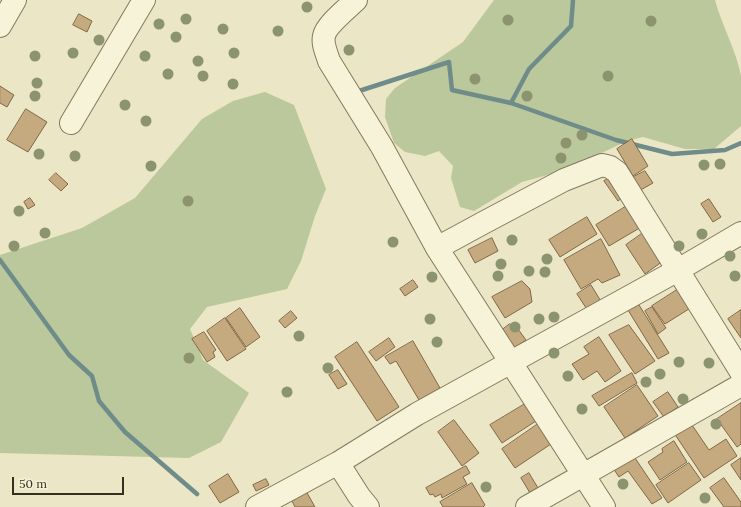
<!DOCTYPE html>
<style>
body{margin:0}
#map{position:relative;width:741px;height:507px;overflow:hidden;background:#ebe6c6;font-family:Lora,serif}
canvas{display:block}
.scale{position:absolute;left:12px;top:477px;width:112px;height:18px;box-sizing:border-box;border:2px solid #362f20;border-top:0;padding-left:5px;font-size:12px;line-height:14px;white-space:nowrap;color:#362f20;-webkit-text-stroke:3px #f3f0d5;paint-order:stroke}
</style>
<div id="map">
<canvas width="741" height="507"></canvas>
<div class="scale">50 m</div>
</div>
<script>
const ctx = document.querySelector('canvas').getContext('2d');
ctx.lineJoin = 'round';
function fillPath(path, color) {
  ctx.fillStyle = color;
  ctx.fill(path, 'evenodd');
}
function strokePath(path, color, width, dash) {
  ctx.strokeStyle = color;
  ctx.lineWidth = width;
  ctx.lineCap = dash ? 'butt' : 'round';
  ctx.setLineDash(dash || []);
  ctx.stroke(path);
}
fillPath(new Path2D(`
 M494 0H715C722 26 736 50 741 76 741 89 741 112 741 126L714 149H685L643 137 627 141 566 170 522 182 474 211 460 207 451 178 453 166 439 151 425 156 405 152 394 143 385 117 386 99 395 88 463 42Z
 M265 92 294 105 326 189 315 216 301 261 287 289 207 307 190 329 203 360 249 393 221 442 189 458 0 453V255L82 228 135 198 202 119 233 101Z`), '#bac89b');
strokePath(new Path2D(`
 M359 91 449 62 452 90 511 103 616 140 672 154 725 150 741 143
 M511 103 529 69 571 26 573 0
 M0 260 69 355 92 376 99 401 125 432 197 494`), '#6f8c8a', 4.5);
const building = new Path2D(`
 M79 14 92 21 87 32 73 25Z
 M0 86 14 95 7 107 0 103Z
 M26 109 47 122 28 152 7 140Z
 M632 139 648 166 633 176 617 149Z
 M645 171 653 183 637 192 630 179Z
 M56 173 68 184 61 191 49 180Z
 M613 176 626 195 618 201 604 181Z
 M30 198 35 205 28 209 24 202Z
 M709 199 721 217 713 222 701 204Z
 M630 204 643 226 609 246 596 225Z
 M587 217 597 234 560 257 549 240Z
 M643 233 663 261 645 274 626 245Z
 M492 238 498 251 475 263 468 250Z
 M601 239 620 275 602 283 598 279 581 289 564 260Z
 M413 280 418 287 405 296 400 289Z
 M522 281 530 289 532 302 505 318 492 297Z
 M591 285 602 303 588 311 577 294Z
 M680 288 692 307 665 324 652 306Z
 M639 305 669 353 658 359 628 310Z
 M652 307 666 328 658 334 645 311Z
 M240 308 260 337 246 347 226 318Z
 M741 310V338L728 319Z
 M291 311 297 318 285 328 279 321Z
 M225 318 246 349 227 361 207 331Z
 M510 324 515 332 518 329 526 340 514 348 502 330Z
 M629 325 655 361 635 374 609 335Z
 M204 332 216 350 213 352 215 357 207 362 192 339Z
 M599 337 621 371 605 382 597 371 583 380 572 364 589 354 584 347Z
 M389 338 395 347 376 361 369 352Z
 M413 341 440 388 419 400 396 361 390 364 385 357Z
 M357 342 399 407 377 421 335 357Z
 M338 370 347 384 338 389 329 375Z
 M632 373 637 383 599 406 592 396Z
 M637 385 658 416 625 438 604 407Z
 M668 392 678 407 664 417 653 402Z
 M741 403V444L737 447 717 419Z
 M525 404 536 421 502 443 490 425Z
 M454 420 479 453 462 466 438 432Z
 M538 424 551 444 515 468 502 449Z
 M692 425 709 450 726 439 737 456 704 478 676 436Z
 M674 441 687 462 660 480 648 462 663 452 662 449Z
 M633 455 662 498 652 504 628 471 619 477 613 468Z
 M741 458V480L731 465Z
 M689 463 701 480 668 503 656 485Z
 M466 466 470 473 463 477 467 484 442 498 441 494 435 497 433 494 430 495 426 488Z
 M529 473 538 488 530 493 521 478Z
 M228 474 239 492 220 503 209 486Z
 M724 478 741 502V507H724L710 488Z
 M266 479 269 485 256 491 253 485Z
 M472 483 485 505 483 507H443L440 502Z
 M306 491 315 507H295L291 499Z`);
fillPath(building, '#c5a97f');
strokePath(building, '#816845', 1);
const minor = new Path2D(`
 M356 0C348 8 326 25 324 36 322 44 327 54 329 61L382 147 437 248 604 507
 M0 26 15 0
 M71 123 144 0
 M437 248 483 223 564 180 602 165 610 167 617 172 741 372
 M338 463 359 496 368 507
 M257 507 338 463 417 414 678 270 741 233
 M527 507 741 385`);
strokePath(minor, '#84795d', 24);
strokePath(minor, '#f6f3d9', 22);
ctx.fillStyle = '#8c946f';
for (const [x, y] of [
 [307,7],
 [186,19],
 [508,20],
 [651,21],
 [159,24],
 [223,29],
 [278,31],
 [176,37],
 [99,40],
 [349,50],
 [73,53],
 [234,53],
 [35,56],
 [145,56],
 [198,61],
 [168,74],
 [203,76],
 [608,76],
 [475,79],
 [37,83],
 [233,84],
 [35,96],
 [527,96],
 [125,105],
 [146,121],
 [582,135],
 [566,143],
 [39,154],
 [75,156],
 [561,158],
 [720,164],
 [704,165],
 [151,166],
 [188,201],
 [19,211],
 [45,233],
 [702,234],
 [512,240],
 [393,242],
 [14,246],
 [679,246],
 [730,256],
 [547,259],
 [501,264],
 [529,271],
 [545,272],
 [498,276],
 [735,276],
 [432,277],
 [554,317],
 [430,319],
 [539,319],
 [515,327],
 [299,336],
 [437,342],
 [554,353],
 [189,358],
 [679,362],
 [709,363],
 [328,368],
 [660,374],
 [568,376],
 [646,382],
 [287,392],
 [683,399],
 [582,409],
 [716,424],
 [623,484],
 [486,487],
 [705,498]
]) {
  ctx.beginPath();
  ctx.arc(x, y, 5.5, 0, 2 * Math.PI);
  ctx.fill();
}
</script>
